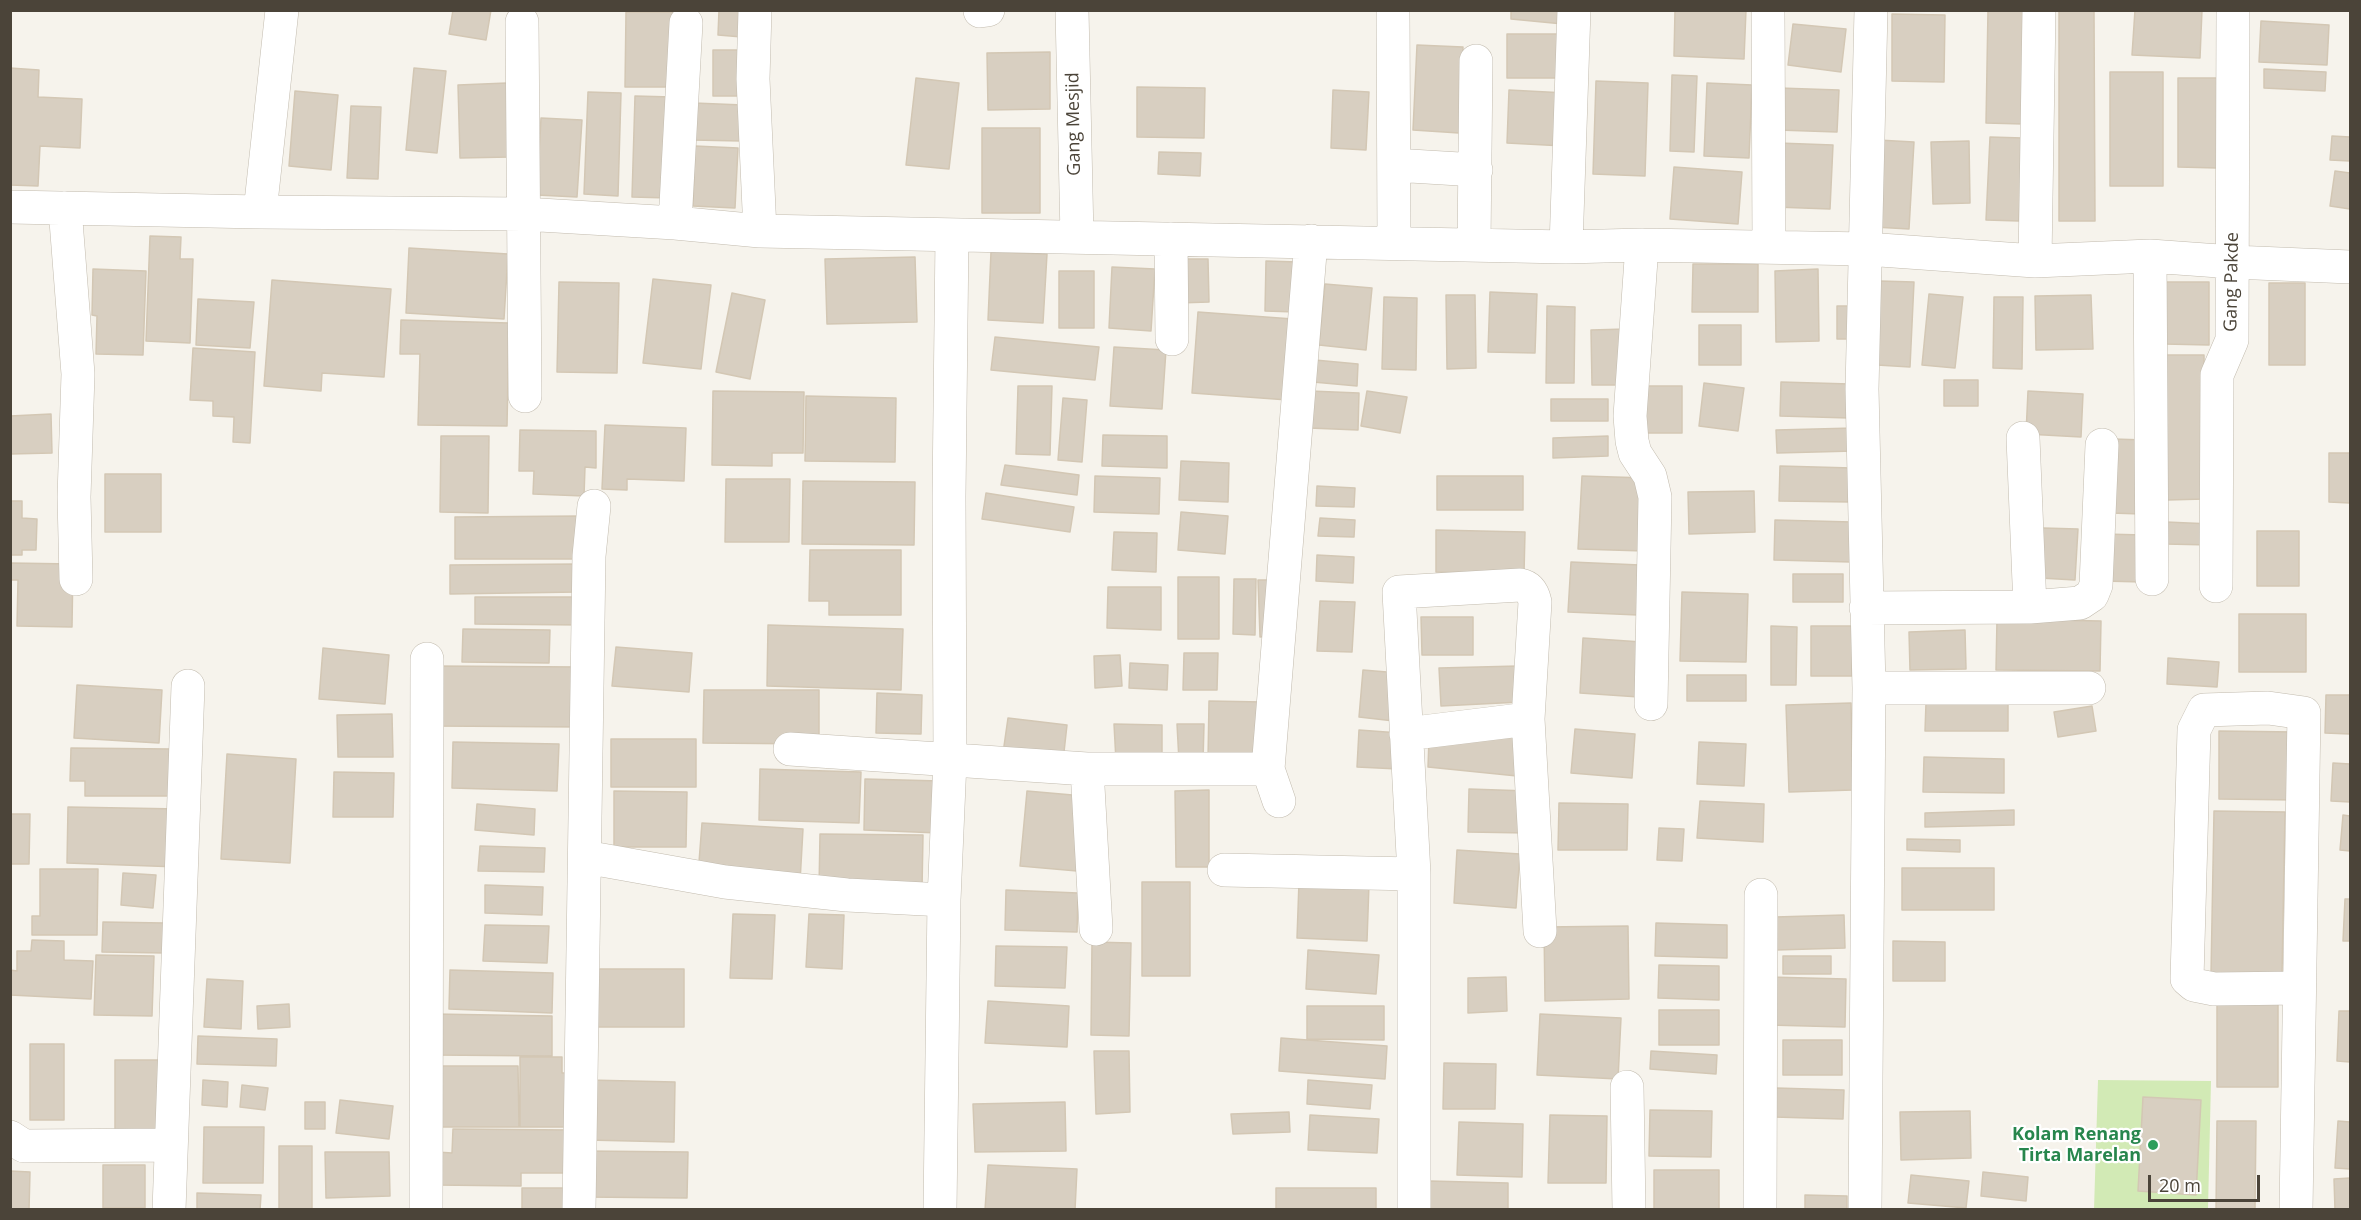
<!DOCTYPE html>
<style>
body{margin:0}
#map{position:relative;width:2361px;height:1220px;overflow:hidden;background:#f6f3ec;font-family:"Open Sans",sans-serif}
canvas{display:block}
.frame{position:absolute;inset:0;border:12px solid #4b4439;pointer-events:none}
.scale{position:absolute;left:2148px;top:1175px;width:112px;height:27px;box-sizing:border-box;border:3px solid #4b4439;border-top:0;padding-left:8px;font-size:18px;line-height:21px;white-space:nowrap;color:#4b4439;-webkit-text-stroke:4px #fff;paint-order:stroke}
</style>
<div id="map">
<canvas width="2361" height="1220"></canvas>
<div class="frame"></div>
<div class="scale">20 m</div>
</div>
<script>
const ctx = document.querySelector('canvas').getContext('2d');
ctx.lineJoin = 'round';
function fillPath(path, color) {
  ctx.fillStyle = color;
  ctx.fill(path, 'evenodd');
}
function strokePath(path, color, width, dash) {
  ctx.strokeStyle = color;
  ctx.lineWidth = width;
  ctx.lineCap = dash ? 'butt' : 'round';
  ctx.setLineDash(dash || []);
  ctx.stroke(path);
}
function drawText(font, color, halo, rows, align = 'center') {
  ctx.font = font + ' "Open Sans",sans-serif';
  ctx.lineWidth = 4.5;
  ctx.setLineDash([]);
  ctx.textBaseline = 'middle';
  ctx.strokeStyle = halo;
  ctx.fillStyle = color;
  for (const [text, x, y, turn = 0] of rows) {
    ctx.save();
    ctx.translate(x, y);
    ctx.rotate((+turn || 0) * Math.PI / 180);
    ctx.textAlign = isNaN(turn) ? turn : align;
    if (halo) ctx.strokeText(text, 0, 0);
    ctx.fillText(text, 0, 0);
    ctx.restore();
  }
}
fillPath(new Path2D(`
 M2098 1080 2211 1081 2208 1209 2094 1210Z`), '#d2eab5');
const building = new Path2D(`
 M453 10H491L486 40 449 34Z
 M719 10 744 11 742 37 718 35Z
 M1511 10H1564L1563 24 1511 19Z
 M1675 10H1746L1744 59 1674 56Z
 M1988 10H2025L2023 124 1986 123Z
 M2059 10H2094L2095 221H2059Z
 M2135 10H2202L2200 58 2132 55Z
 M626 12H678L677 87H625Z
 M1892 14 1945 15 1944 82 1892 81Z
 M2261 21 2329 25 2327 65 2259 62Z
 M1793 24 1846 29 1841 72 1788 65Z
 M1507 34H1560V78H1507Z
 M1417 45 1463 47 1459 133 1413 130Z
 M713 50H747V96H713Z
 M1050 52V109L988 110 987 53Z
 M10 68 39 70 38 97 82 99 80 148 40 146 38 186 10 185Z
 M414 68 446 71 437 153 406 150Z
 M2264 69 2326 72 2325 91 2264 88Z
 M2110 72H2163V186H2110Z
 M1672 75 1697 76 1694 152 1670 151Z
 M916 78 959 83 949 169 906 165Z
 M2178 78H2217V168L2178 167Z
 M1596 81 1648 83 1645 176 1593 174Z
 M507 83 510 157 460 158 458 85Z
 M1707 83 1752 85 1749 158 1704 156Z
 M1137 87 1205 88 1204 138 1137 137Z
 M1779 88 1839 90 1837 132 1778 130Z
 M1333 90 1369 92 1366 150 1331 148Z
 M1509 90 1566 93 1564 146 1507 143Z
 M295 91 338 95 331 170 289 166Z
 M588 92 621 93 618 196 584 194Z
 M635 96 672 97 669 198 632 197Z
 M694 103 743 105 741 141 692 140Z
 M351 106 381 107 378 179 347 178Z
 M541 118 582 120 577 197 537 195Z
 M982 128H1040V213H982Z
 M2332 136 2350 137V161L2330 160Z
 M1990 137 2023 138 2019 221 1986 220Z
 M1878 140 1914 142 1909 229 1874 227Z
 M1969 141 1970 203 1933 204 1931 142Z
 M1778 143 1833 145 1830 209 1775 207Z
 M695 146 738 148 735 208 693 206Z
 M1159 152 1201 153 1200 176 1158 174Z
 M1674 167 1742 172 1738 224 1670 219Z
 M2335 171 2350 173V209L2330 206Z
 M150 236 181 237 180 259H193L190 343 146 341Z
 M409 248 508 254 504 319 406 313Z
 M991 252 1047 254 1043 323 988 320Z
 M915 257 917 322 827 324 825 259Z
 M1177 259H1208L1209 302 1178 303Z
 M1266 261 1298 262 1296 312 1265 311Z
 M1693 264H1758V312H1692Z
 M1112 267 1155 269 1151 331 1109 328Z
 M93 269 146 271 143 355 96 354 97 316 92 315Z
 M1818 269 1819 341 1776 342 1775 271Z
 M1059 271H1094V328H1059Z
 M653 279 711 285 701 369 643 363Z
 M272 280 391 289 384 377 322 373 321 391 264 386Z
 M1880 281 1914 282 1910 367 1877 365Z
 M559 282 619 283 617 373 557 372Z
 M2165 282H2209V345L2164 344Z
 M2269 283H2305V365H2269Z
 M1325 284 1372 288 1366 350 1319 345Z
 M1490 292 1537 294 1535 353 1488 352Z
 M732 293 765 300 750 379 716 372Z
 M1929 294 1963 297 1955 368 1922 365Z
 M1446 295H1475L1476 368 1447 369Z
 M2091 295 2093 349 2036 350 2035 296Z
 M1384 297 1417 298 1416 370 1382 369Z
 M1994 297H2023L2022 369 1993 368Z
 M198 299 254 302 250 348 196 345Z
 M1547 306 1575 307 1574 383H1546Z
 M1837 306H1862V339H1837Z
 M1198 312 1293 319 1288 400 1192 393Z
 M401 320 509 323 507 426 418 425 420 354H400Z
 M1699 325H1741V365H1699Z
 M1626 329 1627 385H1592L1591 330Z
 M995 337 1099 347 1095 380 991 370Z
 M1114 347 1166 350 1162 409 1110 406Z
 M193 348 255 352 250 443 233 442 234 417 213 416V401L190 400Z
 M2166 355H2204L2205 499 2167 500Z
 M1315 360 1358 364 1357 386 1313 382Z
 M1944 380H1978V406H1944Z
 M1781 382 1850 384 1849 418 1780 416Z
 M1704 383 1744 388 1738 431 1699 426Z
 M1018 386H1052L1050 455 1016 454Z
 M1641 386H1682V433H1641Z
 M713 391 804 392 803 453H772V466L712 465Z
 M1310 391 1359 393 1358 430 1309 428Z
 M1367 391 1407 397 1400 433 1361 426Z
 M2028 391 2083 394 2081 437 2026 434Z
 M806 396 896 398 895 462 805 461Z
 M1063 398 1087 400 1082 462 1058 460Z
 M1551 399H1608V421H1551Z
 M51 414 52 453 10 454V416Z
 M605 425 686 428 684 481 627 479V490L602 489Z
 M1854 428V451L1777 453 1776 430Z
 M520 430 596 431V468L585 467 584 496 533 494 534 471H519Z
 M1103 435 1167 436V468L1102 466Z
 M441 436H489L488 513 440 512Z
 M1608 436V456L1553 458V438Z
 M2113 439 2145 440 2142 514 2110 513Z
 M2329 453H2350V503L2329 502Z
 M1181 461 1229 463 1228 502 1179 500Z
 M1005 465 1079 475 1077 495 1001 485Z
 M1780 466 1852 468 1851 502 1779 501Z
 M105 474H161V532H105Z
 M1095 476 1160 478 1159 514 1094 512Z
 M1437 476H1523V510H1437Z
 M1582 476 1647 478 1644 551 1578 549Z
 M726 479H790L789 542H725Z
 M803 481 915 482 914 545 802 544Z
 M1317 486 1355 488 1354 507 1316 506Z
 M1754 491 1755 532 1689 534 1688 492Z
 M986 493 1074 507 1070 532 982 519Z
 M10 501H22V518L37 519 36 550H22V555H10Z
 M1181 512 1228 516 1225 554 1178 550Z
 M580 516V559H455V517Z
 M1320 518 1355 520 1354 537 1318 536Z
 M1775 520 1852 522 1851 562 1774 560Z
 M2166 522 2212 524 2211 545 2165 544Z
 M2043 528 2078 529 2075 580 2040 578Z
 M1436 530 1525 532 1524 574 1436 572Z
 M2257 531H2299V586H2257Z
 M1114 532 1157 533 1156 572 1112 570Z
 M2103 534 2144 535 2143 582 2103 581Z
 M810 550H901V615H829V601H809Z
 M1317 555 1354 557 1353 583 1316 581Z
 M1571 562 1640 565 1638 615 1568 612Z
 M10 563 73 564 72 627 17 626 18 580H10Z
 M578 564V592L450 594V565Z
 M1793 574H1843V602H1793Z
 M1178 577H1219V639H1178Z
 M1234 579H1256L1255 635 1233 634Z
 M1258 580H1273L1270 636 1260 637Z
 M1108 587H1161V630L1107 628Z
 M1682 592 1748 594 1746 662 1680 661Z
 M475 597H582V625L475 624Z
 M1320 601 1355 602 1352 652 1317 651Z
 M2239 614H2306V672H2239Z
 M1421 617H1473V655H1422Z
 M1997 619 2101 621 2100 671 1996 670Z
 M768 625 903 629 901 690 767 686Z
 M1771 626 1797 627 1796 685H1771Z
 M1811 626H1852V676H1811Z
 M463 629 550 630 549 663 462 662Z
 M1965 630 1966 669 1910 670 1909 632Z
 M1583 638 1642 642 1639 697 1580 693Z
 M616 647 692 653 689 692 612 686Z
 M323 648 389 655 385 704 319 699Z
 M1184 653H1218L1217 690H1183Z
 M1120 655 1122 686 1095 688 1094 656Z
 M2168 658 2219 662 2217 687 2167 684Z
 M1130 663 1168 665 1167 690 1129 688Z
 M435 666 581 667 580 727 435 726Z
 M1518 666 1521 702 1441 706 1439 668Z
 M1363 670 1399 673 1394 721 1359 717Z
 M1687 675H1746V701H1687Z
 M77 685 162 690 159 743 74 738Z
 M704 690H819V744L703 743Z
 M877 693 922 695 921 734 876 733Z
 M2326 695H2350V734L2325 733Z
 M1209 701 1263 702V760L1208 759Z
 M1851 703 1853 790 1789 792 1786 705Z
 M1926 703 2008 704V731H1925Z
 M2092 706 2096 731 2058 737 2054 712Z
 M392 714 393 757H338L337 715Z
 M1008 718 1067 725 1063 761 1003 753Z
 M1114 724 1162 725V759L1116 761Z
 M1177 724H1204L1203 762 1179 761Z
 M1575 729 1635 734 1632 778 1571 773Z
 M1359 730 1400 733 1398 769 1357 767Z
 M2219 731 2296 732V800L2219 799Z
 M1521 734 1517 776 1428 767 1429 739Z
 M611 739H696V787H611Z
 M453 742 559 744 557 791 452 788Z
 M1699 742 1746 744 1744 786 1697 784Z
 M71 748 173 749V796H85V781H70Z
 M227 754 296 759 290 863 221 859Z
 M1924 757 2004 759V793L1923 792Z
 M2333 763 2350 764V802L2331 801Z
 M760 769 861 772 859 823 759 820Z
 M334 772 394 773 393 817H333Z
 M865 779 940 781 939 833 864 830Z
 M1469 789 1528 791 1527 833 1468 832Z
 M1209 790V867H1176L1175 791Z
 M614 791 687 792 686 847H614Z
 M1027 791 1084 796 1077 871 1020 866Z
 M1700 801 1764 804 1763 842 1697 838Z
 M1559 803 1628 804 1627 850H1558Z
 M477 804 535 809 534 835 475 830Z
 M68 807 180 809 179 867 67 863Z
 M2014 810V825L1925 827V813Z
 M2214 811 2285 812 2282 976 2211 974Z
 M10 814H30L29 864H10Z
 M2343 815 2350 816V851L2340 850Z
 M702 823 803 829 800 882 698 875Z
 M1659 828 1684 829 1682 861 1657 860Z
 M820 834 923 835 922 890 819 888Z
 M1907 839 1960 840V852L1907 850Z
 M480 846 545 848 544 872 478 871Z
 M1457 850 1520 854 1516 908 1454 903Z
 M1902 868H1994V910H1902Z
 M40 869H98L97 935H32V916H40Z
 M123 873 156 875 153 908 121 905Z
 M1142 882H1190V976H1142Z
 M1299 882 1369 884 1367 941 1297 938Z
 M485 885 543 887 542 915 485 913Z
 M1006 890 1078 893 1077 932 1005 930Z
 M2345 899H2350V941H2343Z
 M733 914 775 915 772 979 730 978Z
 M809 914 844 915 842 969 806 967Z
 M1844 915 1845 948 1776 950 1775 917Z
 M103 922 165 923V953L102 952Z
 M1656 923 1727 925V958L1655 956Z
 M485 925 549 926 547 963 483 961Z
 M1628 926 1629 999 1545 1001 1544 927Z
 M32 940 64 941V960L93 961 91 999 10 995V970L17 971V951H31Z
 M1893 941 1945 942V981H1893Z
 M1092 942 1131 943 1129 1036 1091 1035Z
 M996 946 1067 947 1065 988 995 986Z
 M1308 950 1379 955 1376 994 1306 989Z
 M96 955 154 956 152 1016 94 1015Z
 M1783 956H1831V974H1783Z
 M1659 965 1719 966V1000L1658 998Z
 M594 969H684V1027H594Z
 M450 970 553 973 552 1013 449 1009Z
 M1506 977 1507 1011 1468 1013V978Z
 M1769 977 1846 979 1845 1027 1768 1025Z
 M207 979 243 981 241 1029 204 1027Z
 M2217 991H2278V1087H2217Z
 M988 1001 1069 1006 1067 1047 985 1043Z
 M289 1004 290 1027 258 1029 257 1006Z
 M1307 1006H1384V1040L1307 1039Z
 M1659 1010H1719V1045H1659Z
 M2339 1011H2350V1062L2337 1061Z
 M434 1014 552 1016V1056L434 1055Z
 M1540 1014 1621 1018 1618 1079 1537 1075Z
 M198 1036 277 1039 276 1066 197 1064Z
 M1281 1038 1387 1046 1385 1079 1279 1071Z
 M1783 1040H1842V1075H1783Z
 M30 1044H64V1120H30Z
 M1094 1051H1129L1130 1112 1096 1114Z
 M1651 1051 1717 1055 1716 1074 1650 1069Z
 M520 1057H562V1073H574V1127H520Z
 M115 1060H158V1132H115Z
 M1444 1063 1496 1064 1495 1109H1443Z
 M437 1066H518L519 1127H437Z
 M203 1080 228 1082 227 1107 202 1105Z
 M588 1080 675 1082 674 1142 587 1140Z
 M1308 1080 1372 1085 1370 1109 1307 1104Z
 M242 1085 268 1088 265 1110 240 1107Z
 M1776 1088 1844 1090 1843 1119 1774 1117Z
 M2143 1097 2201 1100 2196 1195 2138 1191Z
 M340 1100 393 1106 389 1139 336 1133Z
 M305 1102H325V1129H305Z
 M1065 1102 1066 1151 975 1152 973 1104Z
 M1650 1110 1712 1111 1711 1157 1649 1156Z
 M1970 1111 1971 1158 1901 1160 1900 1112Z
 M1289 1112 1290 1132 1233 1134 1231 1114Z
 M1310 1115 1379 1119 1377 1153 1308 1150Z
 M1550 1115 1607 1116 1606 1183H1548Z
 M2217 1121H2256L2255 1210H2216Z
 M2338 1121 2350 1122V1169L2335 1168Z
 M1459 1122 1523 1124 1522 1177 1457 1175Z
 M204 1127H264L263 1183H203Z
 M453 1129 571 1130 570 1173H521V1186L436 1185 437 1152 452 1153Z
 M279 1146H312V1210H279Z
 M585 1151 688 1152 687 1198 584 1197Z
 M325 1152H389L390 1196 326 1198Z
 M103 1165H145V1208H103Z
 M988 1165 1077 1169 1075 1210H985Z
 M1654 1170H1719V1210H1654Z
 M10 1171 30 1172 29 1210H10Z
 M1983 1172 2028 1177 2026 1201 1981 1196Z
 M1911 1175 1969 1181 1966 1208 1908 1203Z
 M2350 1178V1210H2335L2334 1179Z
 M1430 1181 1508 1183V1210H1429Z
 M522 1188H563V1210H522Z
 M1276 1188H1376V1210H1276Z
 M197 1193 261 1195 260 1210H197Z
 M1805 1195 1847 1196V1210H1805Z`);
fillPath(building, '#d8cfc1');
strokePath(building, '#d3c7b4', 1.5);
const minor = new Path2D(`
 M755 10 753 79 760 231
 M1072 10 1077 237
 M1393 10 1394 243
 M1768 10 1769 247
 M980 11 988 10
 M522 22 525 396
 M1394 165 1476 170
 M10 207 260 212 523 214 675 223 760 231 1566 247 1642 245 1866 249 2035 261 2150 256 2233 262 2350 267
 M65 208 78 374 74 497 76 579
 M260 212 282 10
 M675 223 686 23
 M1171 239 1172 339
 M1474 244 1476 61
 M1642 245 1630 416 1632 441 1635 453 1650 476 1655 497 1651 704
 M1566 247 1574 10
 M2150 256 2152 579
 M2035 261 2039 10
 M2216 586 2217 375 2232 340 2233 10
 M2030 607 2080 603 2092 595 2096 585 2102 445
 M1866 608 2030 607 2023 438
 M1869 688H2089
 M1406 734 1528 719
 M790 749 1087 769H1268
 M1087 769 1096 929
 M1279 801 1268 769 1311 241
 M585 857 725 882 847 895 944 900
 M1224 870 1414 874
 M1627 1087 1629 1210
 M10 1137 24 1146 171 1145
 M169 1210 188 686
 M426 1210 427 659
 M579 1210 589 556 594 506
 M940 1210 944 900 950 761 949 496 952 236
 M1414 1210V874L1399 592 1520 585C1530 587 1533 593 1535 602L1528 719 1540 931
 M1760 1210 1761 895
 M1865 1210 1869 688 1862 389 1871 10
 M2296 1210 2304 713 2268 708 2204 710 2194 730 2187 979 2194 985 2214 989 2299 988`);
strokePath(minor, '#c2bbae', 34);
strokePath(minor, '#fff', 33);
for (const [x, y, r, color] of [
 [2153,1145,6,"#2e9e5b"]
]) {
  const dot = new Path2D();
  dot.arc(x, y, r, 0, 2 * Math.PI);
  ctx.fillStyle = color;
  ctx.fill(dot);
  strokePath(dot, '#fff', 2);
}
drawText('18px', '#4b4439', '#fff', [
 ["Gang Mesjid",1074,124,-91],
 ["Gang Pakde",2232,282,-89]
]);
drawText('bold 18px', '#27864d', '#fff', [
 ["Kolam Renang",2141,1135],
 ["Tirta Marelan",2141,1156]
], 'right');
</script>
